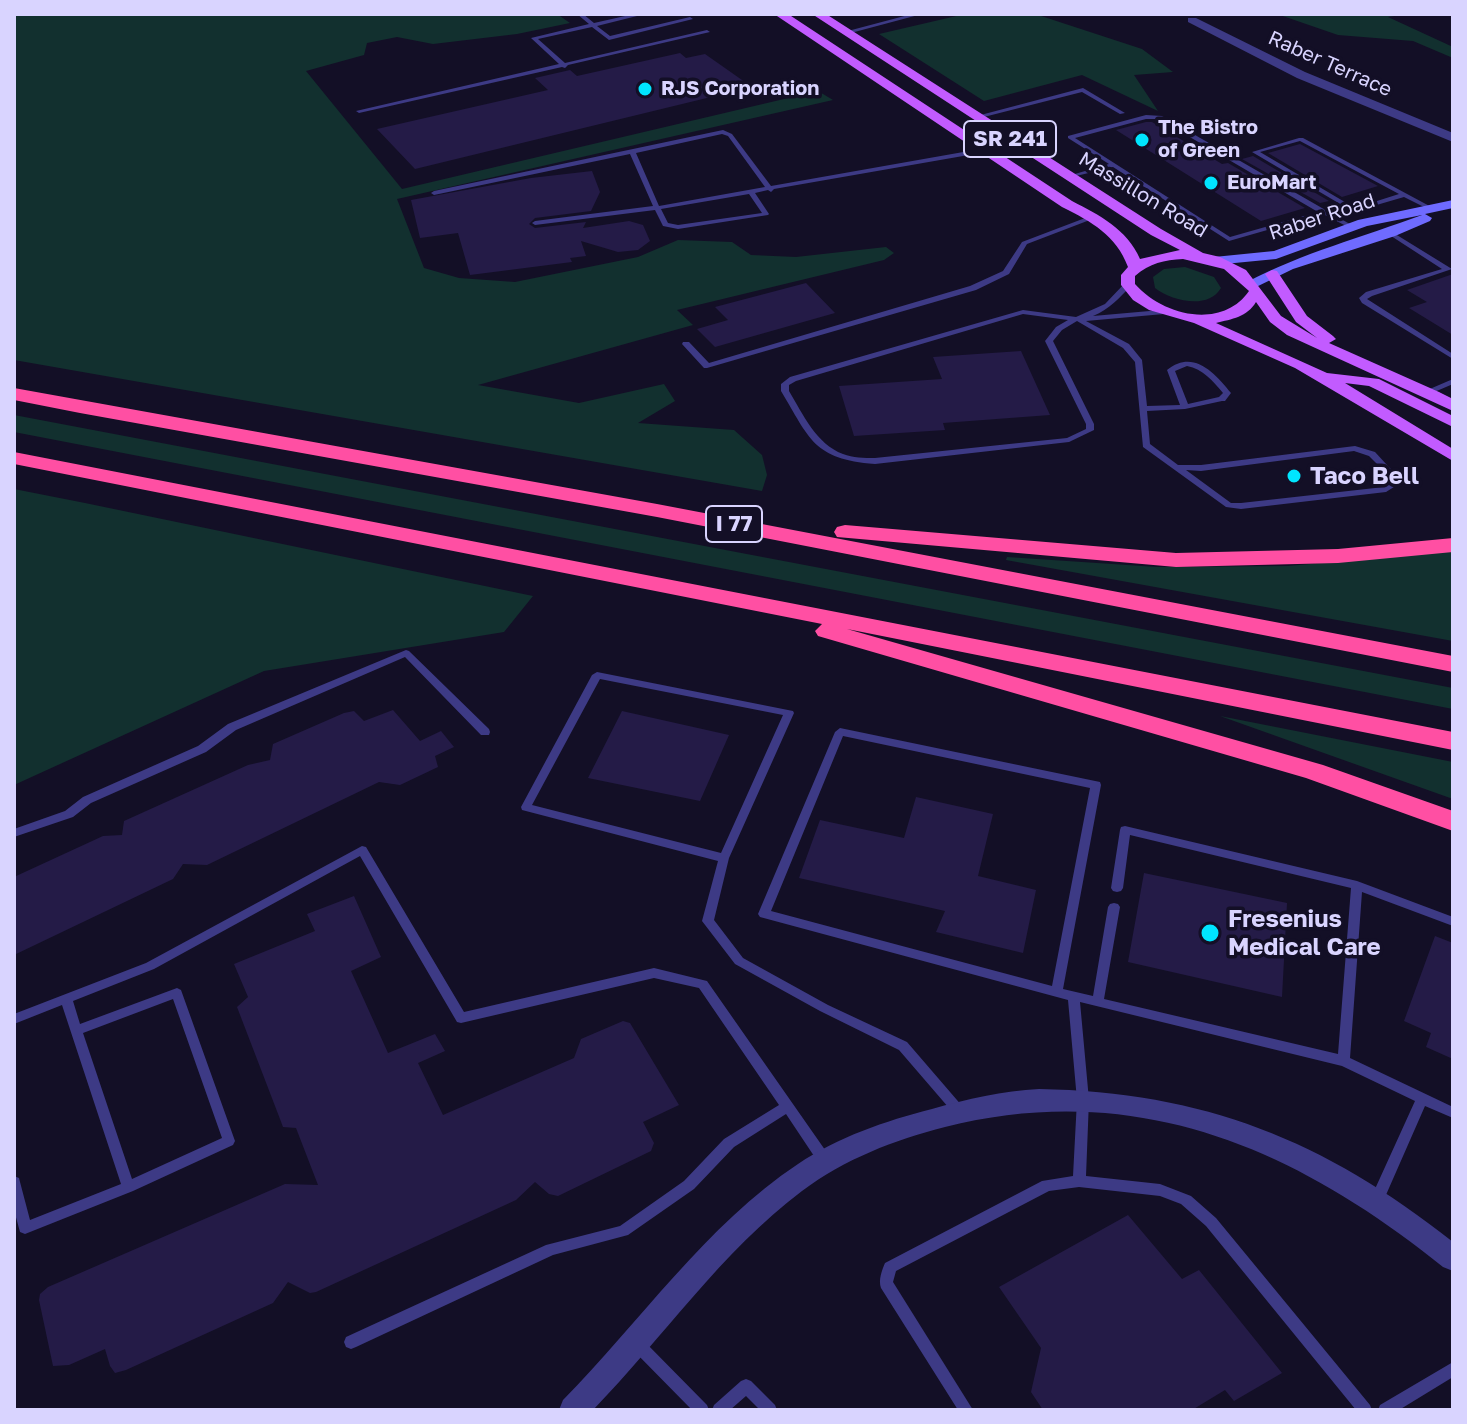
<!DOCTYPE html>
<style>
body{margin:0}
#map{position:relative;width:1467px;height:1424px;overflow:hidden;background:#130f26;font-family:"Golos Text",sans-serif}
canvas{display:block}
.frame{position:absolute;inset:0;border:16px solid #d9d4ff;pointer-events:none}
</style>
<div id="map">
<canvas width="1467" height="1424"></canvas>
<div class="frame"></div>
</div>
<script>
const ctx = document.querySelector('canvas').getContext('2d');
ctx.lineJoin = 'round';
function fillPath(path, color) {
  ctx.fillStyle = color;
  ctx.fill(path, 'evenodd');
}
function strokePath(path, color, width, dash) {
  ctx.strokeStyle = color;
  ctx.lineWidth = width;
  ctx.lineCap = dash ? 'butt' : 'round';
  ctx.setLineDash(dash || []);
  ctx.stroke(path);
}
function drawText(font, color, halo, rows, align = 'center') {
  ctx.font = font + ' "Golos Text",sans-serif';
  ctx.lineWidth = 7;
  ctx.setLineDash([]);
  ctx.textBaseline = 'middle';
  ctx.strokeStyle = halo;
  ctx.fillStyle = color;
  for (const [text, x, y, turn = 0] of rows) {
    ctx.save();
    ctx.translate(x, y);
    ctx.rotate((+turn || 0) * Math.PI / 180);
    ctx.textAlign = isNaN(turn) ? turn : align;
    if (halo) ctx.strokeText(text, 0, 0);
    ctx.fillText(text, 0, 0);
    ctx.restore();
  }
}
fillPath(new Path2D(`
 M14 14H557L570 23 517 34 433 44 397 37 367 43 364 55 306 71 402 189 818 91 833 100 397 199 424 268 459 278 515 282 638 257 678 240 732 242 751 255 796 257 886 247 894 253 884 260 677 310 693 325 478 385 579 403 664 384 675 401 638 423 734 430 762 455 767 475 762 491 14 360Z
 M965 14H1035L1142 49 1173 72 1134 75 1158 111 1082 75 984 101 879 34Z
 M1277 14H1407L1388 17 1453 47V58L1413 41 1338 35Z
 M1185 267 1214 277 1221 288C1208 310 1172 301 1155 288L1153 277 1164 269Z
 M14 415 1453 688V709L14 432Z
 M14 489 85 503 533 596 504 632 264 671 14 785Z
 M1453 551V641L1006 560 1007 557 1157 567 1288 566Z
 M1220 716 1453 762V799Z`), '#12302f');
fillPath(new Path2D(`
 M680 53 686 58 705 54 752 87 415 169 377 129 548 90 535 78 570 70 577 76Z
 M1146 122H1152L1222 164 1228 163 1305 208 1261 221 1116 130Z
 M1300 144 1378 186 1342 197 1268 153Z
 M1253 156 1329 201 1320 203 1242 159Z
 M592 171 600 192 591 211 535 218 529 224 535 228 586 222 583 228 629 221 643 225 650 241 638 250 618 252 581 241 586 256 570 258 572 262 470 275 458 233 420 238 411 200 531 178Z
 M1453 274V335L1409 308 1427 302 1407 290Z
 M806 283 835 313 715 347 697 329 728 320 715 307Z
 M1021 351 1050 415 943 423 945 430 854 436 839 386 942 379 933 357Z
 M393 710 420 741 441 731 454 747 435 756 438 767 400 785 379 782 207 865 183 864 173 879 14 955V877L103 836 122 835 124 821 248 765 270 760 273 744 344 713 354 711 364 721Z
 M622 711 729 735 700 801 588 778Z
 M916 797 993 814 978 876 1036 890 1023 953 936 932 945 911 799 878 820 820 904 838Z
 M1144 873 1287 903 1282 997 1128 962Z
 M354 896 381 957 351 971 388 1053 435 1034 445 1051 418 1063 443 1115 574 1058 581 1039 623 1021 630 1023 679 1105 643 1122 654 1143 651 1151 558 1196 549 1194 535 1182 516 1200 316 1292 310 1293 288 1282 273 1303 126 1370 115 1373 110 1366 105 1349 69 1365 53 1366 39 1300 40 1294 48 1287 285 1184 318 1185 296 1128 283 1127 280 1119 237 1007 248 997 234 964 315 931 307 914Z
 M1435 936 1453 943V1059L1426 1047 1431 1033 1404 1021Z
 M1128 1215 1182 1279 1199 1270 1282 1373 1234 1401 1225 1390 1192 1410H1043L1031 1392 1041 1348 999 1287Z`), '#241b47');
fillPath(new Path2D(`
 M577 14H583L594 23 634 14H645L597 26 610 36 690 17 693 19 609 40 592 27 538 39 565 63 707 30 710 32 568 65 565 68 562 67 359 113 356 111 559 64 531 38 589 24Z
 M912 14H922L847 34 844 32Z
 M1083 88 1125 113 1120 114 1082 92 976 119 973 117Z
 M1146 115 1162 116 1355 227 1350 228 1323 214 1229 241 1113 167 1068 178V176L1109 164 1068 138V136ZM1146 119H1159L1318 212 1230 237 1075 138Z
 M723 130 732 134 771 186 986 148 989 150 986 152 774 189 771 192 768 190 755 193 769 214 768 215 678 229 663 226 655 210 535 225 532 223 535 221 653 206 630 154 434 195 431 193 434 191ZM722 134 728 136 765 187 659 206 636 153ZM749 194 762 213 678 225 668 223 661 209Z
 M1299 138H1303L1435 209 1430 210 1404 197 1356 211H1352L1252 152ZM1300 141 1399 194 1355 208 1260 152Z
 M1093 215 1095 216V218L1027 244 1009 274 976 290 707 368H704L682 344 683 342H689L709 363 970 286 1003 271 1022 242Z
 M1388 232H1392L1452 269 1372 296 1367 299 1453 354V359L1362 303 1359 298 1366 292 1442 269 1388 234Z
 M1125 283 1132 285C1119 298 1110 309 1093 316L1161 310 1165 312 1164 314 1086 321 1129 344 1142 360 1147 406 1180 405 1167 370C1193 349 1214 372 1231 393L1225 401H1222L1185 409 1147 411 1150 444 1178 465H1201L1355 446 1375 452 1399 478 1397 485 1386 492 1241 509 1226 507 1143 447 1135 362 1123 348 1077 321 1062 330 1053 341 1094 424V430L1069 442 875 464C813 459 810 439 781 391V384L790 377 1023 310 1076 317 1105 304ZM1023 314 1068 320 1056 327 1045 341 1086 424V429L1067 438 875 458C864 458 853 458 843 454 816 444 803 414 789 391V385L796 381ZM1187 366C1203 369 1213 381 1223 393L1219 397 1188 404 1175 371ZM1354 451 1369 456 1391 478 1390 482 1384 487 1241 503H1231L1186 470 1201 471Z
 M1453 379V384L1432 393H1429L1425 391Z
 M406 650 409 651 489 729 490 732 489 735H481L405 657 236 730 206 752 91 803 73 817 14 837V829L65 811 83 797 198 746 228 724Z
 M597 672 793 711 794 713 729 858 714 920 743 958 828 1005 907 1042 963 1107 965 1111 963 1115 959 1116 955 1115 899 1050 820 1011 735 964 702 921 718 861 522 810 521 807 592 675ZM600 679 783 715 721 853 532 805Z
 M840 728 1100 782 1101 785 1063 989 1093 996 1108 907 1110 904 1114 903 1118 904 1120 907 1104 999 1338 1054 1351 888 1130 835 1123 888 1121 891 1117 892 1113 891 1111 888 1120 830 1121 827 1125 826 1357 881 1453 917V926L1362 892 1350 1058 1453 1107V1118L1425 1106 1382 1204 1377 1206 1372 1204 1370 1200 1415 1101 1342 1066 1080 1002 1089 1100 1086 1176 1160 1184 1191 1196 1216 1218 1370 1405 1372 1410H1356L1206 1226 1181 1204 1160 1196 1079 1187 1049 1191 896 1271 893 1282 973 1410H958L881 1288C878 1280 882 1270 885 1263L1042 1181 1073 1176 1077 1100 1068 1000 760 917 758 914 835 732ZM843 736 1090 788 1052 986 771 911Z
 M362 846 366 847 464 1012 654 968 707 981 830 1157 831 1161 830 1165 825 1167 820 1165 786 1114 734 1147 694 1189 628 1235 553 1255 356 1347 351 1349 346 1347 344 1342 346 1337 546 1245 620 1226 684 1181 724 1139 779 1105 699 988 654 978 461 1023 457 1022 360 856 154 969 73 1001 80 1024 177 988 181 990 235 1141 233 1145 133 1191 25 1234 20 1232 14 1210V1176L19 1178 20 1182 30 1220 121 1184 62 1005 14 1024V1014L146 963ZM173 999 222 1138 132 1179 83 1033Z
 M637 1337 642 1339 707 1405 709 1410H692L632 1349 630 1344 632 1339Z
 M1453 1362V1377L1399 1410H1378L1380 1405Z
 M746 1379 751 1381 775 1405 777 1410H760L746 1396 730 1410H712L714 1405 741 1381Z`), '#3d3a85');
fillPath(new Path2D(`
 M1188 18H1196L1305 72 1453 133V142L1297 78 1188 22Z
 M1039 1089C1204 1092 1324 1140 1453 1242V1271L1443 1267C1295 1148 1137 1079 945 1127 894 1140 845 1159 802 1191 721 1252 663 1338 593 1410H559L563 1400C640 1322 706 1225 798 1164 838 1137 885 1121 932 1109 967 1099 1003 1091 1039 1089Z`), '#3d3a85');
fillPath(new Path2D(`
 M1453 200V208L1425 214 1432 218 1430 221 1395 236 1293 269 1252 289 1247 288V282C1302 253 1363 237 1422 215L1367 226 1276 259 1214 265 1207 261 1214 257 1274 251 1358 220Z`), '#6f6bff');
fillPath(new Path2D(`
 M774 14H788L1072 201C1099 215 1127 229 1140 259L1180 250 1151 235 812 14H826L1161 229 1203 253 1220 257 1246 270 1281 316 1317 338 1296 322 1265 274 1272 270 1277 271 1307 316 1333 336 1336 339 1329 343 1439 392 1453 399V411L1287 335 1270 322 1256 302C1247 317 1232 319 1216 323L1327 373 1379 379 1453 416V427L1369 386 1345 383 1453 449V461L1295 368 1194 323 1149 310 1133 300 1121 285V275L1128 267C1116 235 1092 222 1062 207ZM1183 259 1224 269 1249 291C1222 330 1163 316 1135 284V276C1150 263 1164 260 1183 259Z`), '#c25bff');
fillPath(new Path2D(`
 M14 388 657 504 1453 656V672L657 517 80 413 14 400Z
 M14 452 1453 732V750L847 629 1323 765 1453 811V831L1306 778 818 636 815 631 822 624 14 464Z
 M845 525 1176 553 1338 549 1453 538V552L1338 563 1176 567 837 537 834 532 837 527Z`), '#ff4fa3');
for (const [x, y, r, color] of [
 [645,89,8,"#00e5ff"],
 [1142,140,8,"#00e5ff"],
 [1211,183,8,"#00e5ff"],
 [1294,476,8,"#00e5ff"],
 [1210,933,10,"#00e5ff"]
]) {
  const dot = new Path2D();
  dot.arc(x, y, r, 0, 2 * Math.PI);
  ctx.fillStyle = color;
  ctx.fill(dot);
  strokePath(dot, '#130f26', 3);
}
drawText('20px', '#d9d4ff', '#130f26', [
 ["Raber Terrace",1330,64,24],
 ["Massillon Road",1143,195,31],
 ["Raber Road",1322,217,-18]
]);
drawText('bold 20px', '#d9d4ff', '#130f26', [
 ["RJS Corporation",661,89],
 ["The Bistro",1158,128],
 ["of Green",1158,151],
 ["EuroMart",1227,183]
], 'left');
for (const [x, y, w] of [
 [1010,139,92],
 [734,524,56]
]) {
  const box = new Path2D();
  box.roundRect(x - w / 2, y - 18, w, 36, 6);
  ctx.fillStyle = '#130f26';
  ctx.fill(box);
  strokePath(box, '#d9d4ff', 2);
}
drawText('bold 22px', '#d9d4ff', null, [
 ["SR 241",1010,139],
 ["I 77",734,524]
]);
drawText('bold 24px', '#d9d4ff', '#130f26', [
 ["Taco Bell",1310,476],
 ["Fresenius",1228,919],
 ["Medical Care",1228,947]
], 'left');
</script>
